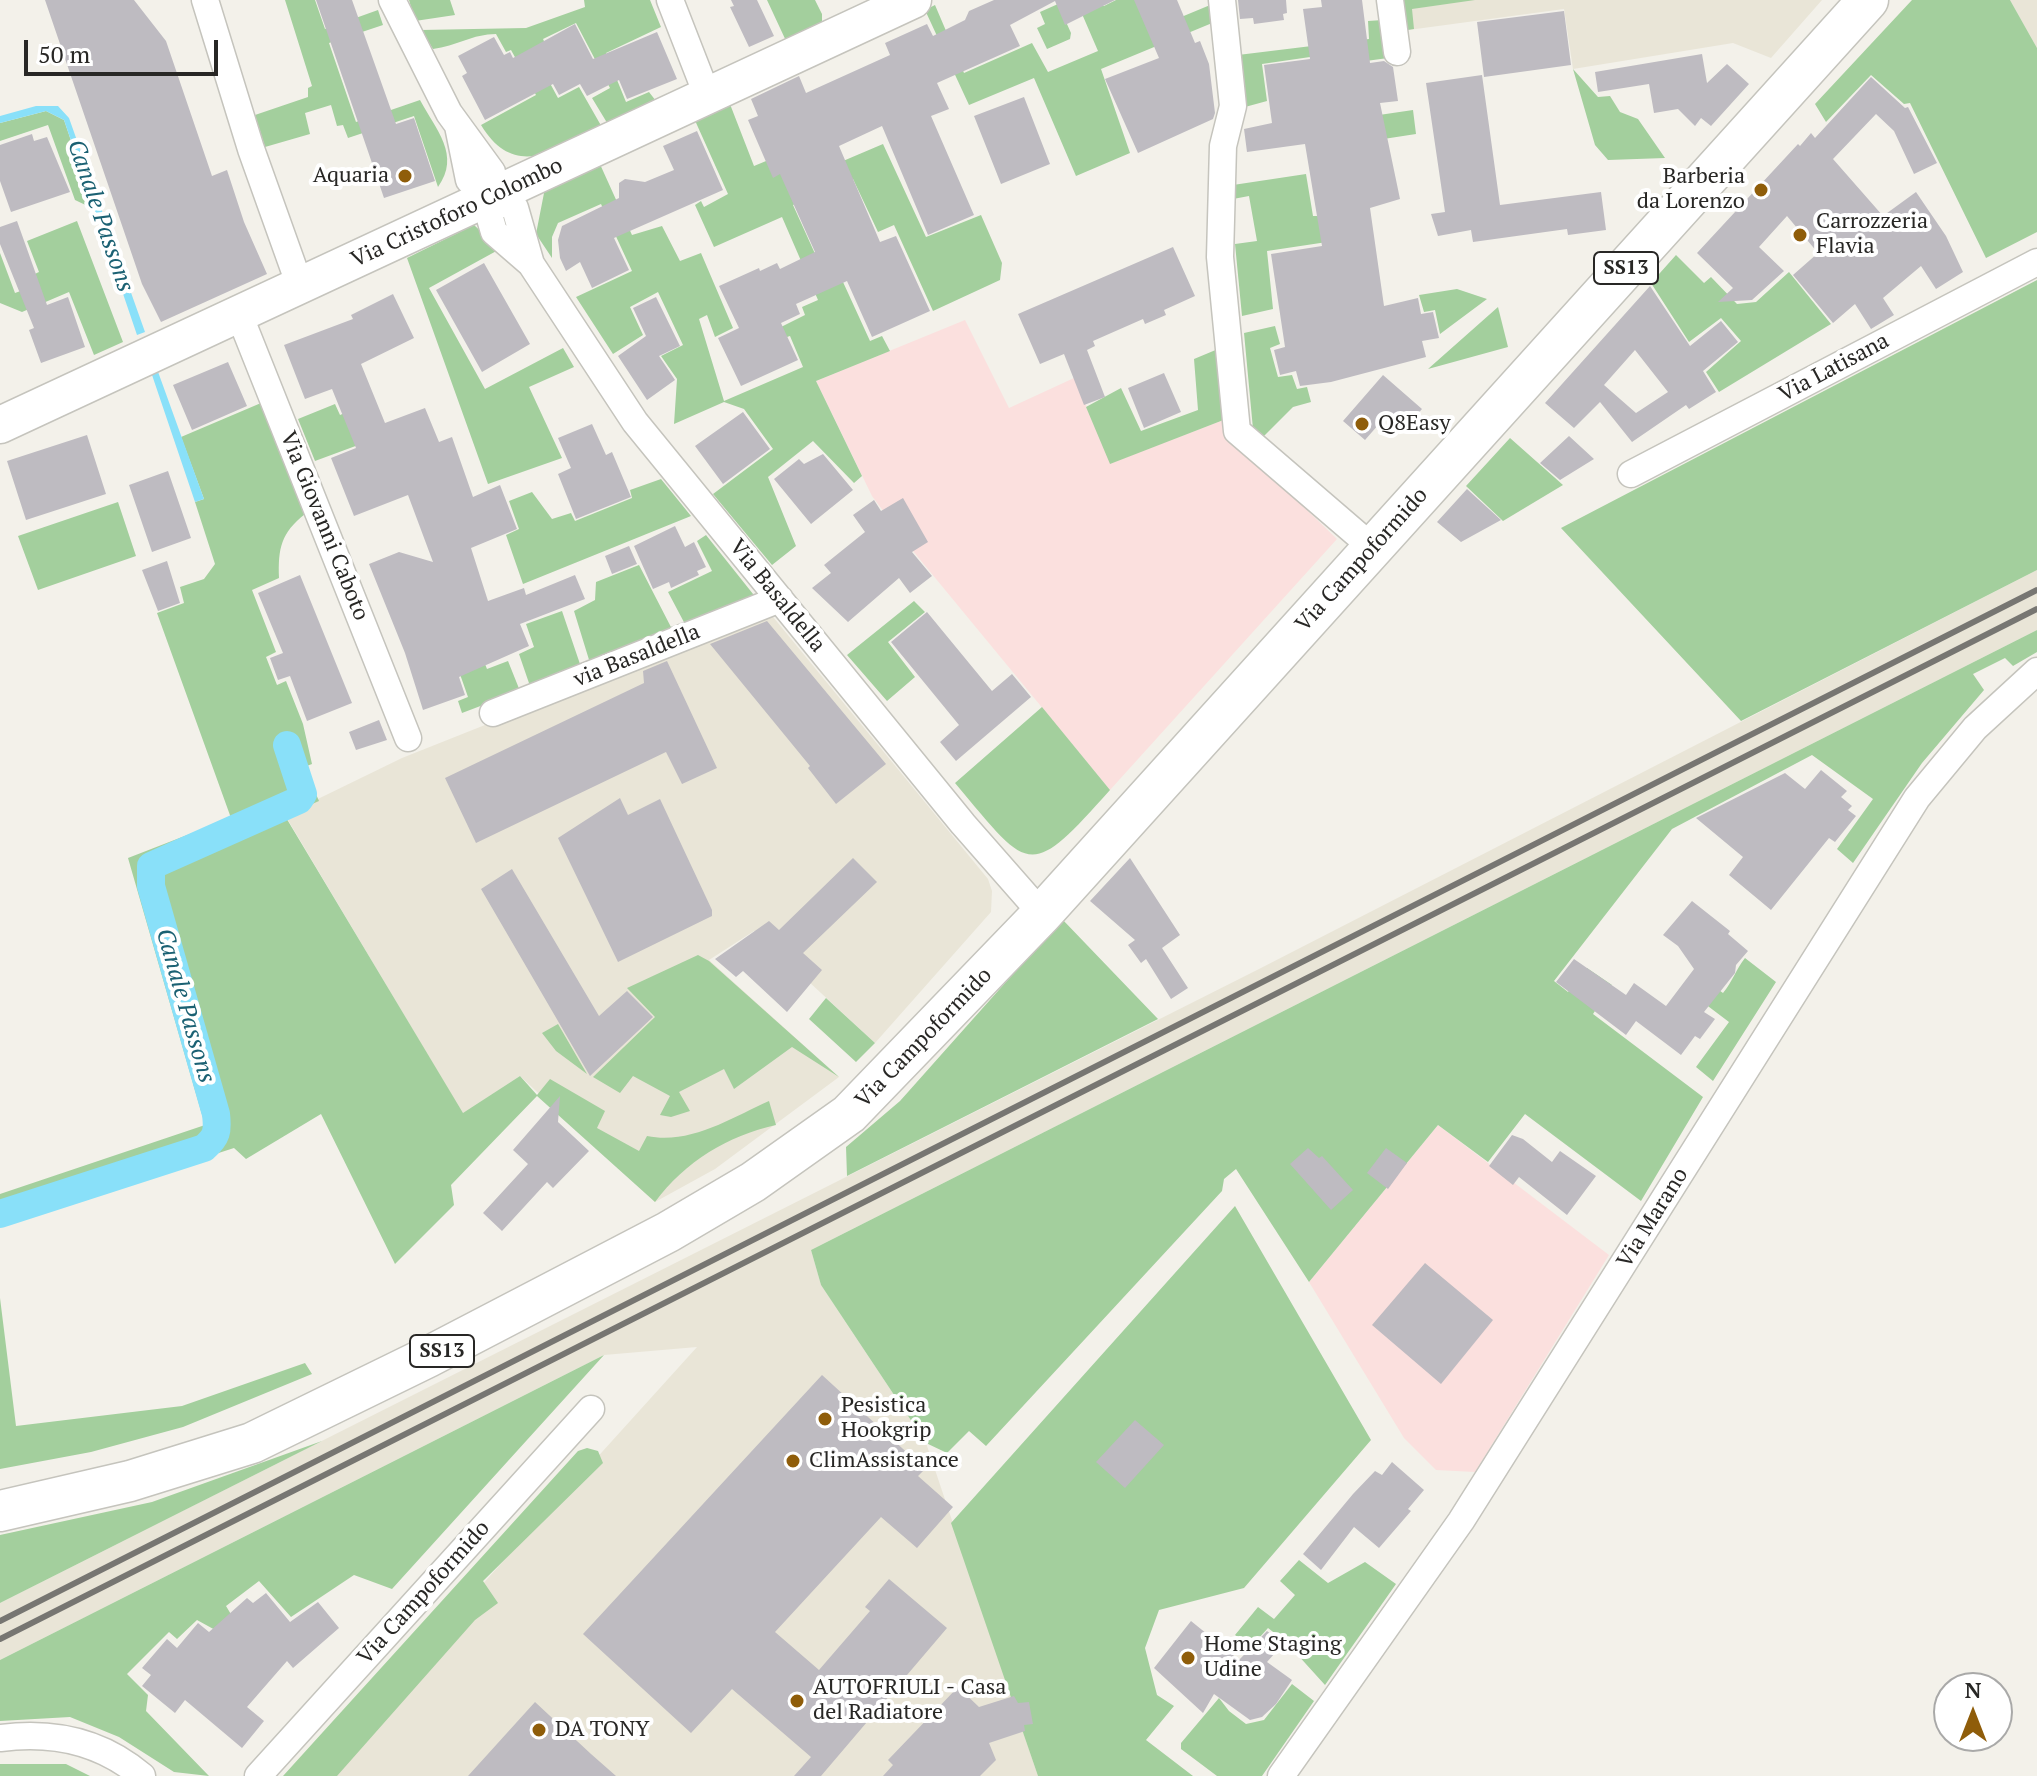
<!DOCTYPE html>
<style>
body{margin:0}
#map{position:relative;width:2037px;height:1776px;overflow:hidden;background:#f3f1ea;font-family:"PT Serif",serif}
canvas{display:block}
.north{position:absolute;left:1933px;top:1672px;width:80px;height:80px;box-sizing:border-box;background:#fff;border:2px solid #a9a9a8;border-radius:50%;rotate:0deg;font-size:22px;font-weight:700;line-height:32px;text-align:center;color:#282725}
.north::after{content:'';display:block;margin:auto;width:28px;height:36px;background:#8f5d0a;clip-path:polygon(50% 0,100% 100%,50% 72%,0 100%)}
.scale{position:absolute;left:24px;top:40px;width:194px;height:36px;box-sizing:border-box;border:4px solid #282725;border-top:0;padding-left:10px;font-size:24px;line-height:28px;white-space:nowrap;color:#282725;-webkit-text-stroke:6px #fff;paint-order:stroke}
</style>
<div id="map">
<canvas width="2037" height="1776"></canvas>
<div class="north">N</div>
<div class="scale">50 m</div>
</div>
<script>
const ctx = document.querySelector('canvas').getContext('2d');
ctx.lineJoin = 'round';
function fillPath(path, color) {
  ctx.fillStyle = color;
  ctx.fill(path, 'evenodd');
}
function strokePath(path, color, width, dash) {
  ctx.strokeStyle = color;
  ctx.lineWidth = width;
  ctx.lineCap = dash ? 'butt' : 'round';
  ctx.setLineDash(dash || []);
  ctx.stroke(path);
}
function drawText(font, color, halo, rows, align = 'center') {
  ctx.font = font + ' "PT Serif",serif';
  ctx.lineWidth = 8;
  ctx.setLineDash([]);
  ctx.textBaseline = 'middle';
  ctx.strokeStyle = halo;
  ctx.fillStyle = color;
  for (const [text, x, y, turn = 0] of rows) {
    ctx.save();
    ctx.translate(x, y);
    ctx.rotate((+turn || 0) * Math.PI / 180);
    ctx.textAlign = isNaN(turn) ? turn : align;
    if (halo) ctx.strokeText(text, 0, 0);
    ctx.fillText(text, 0, 0);
    ctx.restore();
  }
}
fillPath(new Path2D(`
 M1397 0H1822L1771 58 1733 43 1573 69 1564 9 1401 31Z
 M2010 0H2037V48Z
 M2037 570V630L811 1250 821 1285 926 1443 1038 1776H309L697 1347 604 1355 0 1660V1603L1259 969Z
 M769 612 988 879 992 891 991 912 875 1043 754 931 709 960 839 1077 715 1169 655 1202 520 1076 463 1114 285 815 402 758Z`), '#e9e5d7');
fillPath(new Path2D(`
 M965 320 1009 408 1074 378 1111 463 1226 419 1228 434 1337 539 1110 790 913 551 872 496 816 381Z
 M1438 1125 1609 1255 1475 1472 1436 1470 1404 1438 1309 1282Z`), '#fbe0de');
fillPath(new Path2D(`
 M285 0H315L325 29 378 10 383 25 329 43 356 122 420 100C436 130 461 155 438 187L414 116 348 138 343 125 337 126 331 105 305 113 310 134 265 147 255 115 308 97V88L312 86Z
 M409 0H450L455 15 415 21Z
 M584 0H650L661 27 606 53 626 102 649 92 656 101 609 126 592 98 610 88 576 23 543 39 551 56 539 63 558 98 579 87 603 129C556 149 515 181 481 125L536 95 511 50 506 52 496 34C473 34 456 46 433 49L421 30 526 28 585 7Z
 M767 0H815L822 14V26L787 43Z
 M1076 0 1104 6 1116 0H1151L1162 25 1215 3 1217 21 1101 69 1130 153 1076 176 1034 78 969 105 925 10 935 5 964 73 1032 43 1048 72 1098 51Z
 M1397 0H1475L1412 9 1414 29 1401 31Z
 M1912 0H2010L2037 48V232L1986 258 1910 103 1904 104 1871 75 1826 122 1815 104Z
 M1058 4 1071 33 1070 39 1047 49 1037 28 1045 24 1040 12Z
 M1383 20 1388 58 1344 64 1352 119 1413 110 1416 134 1338 146 1317 56 1262 64 1267 101 1245 107 1238 55 1369 39 1368 21Z
 M1573 69 1598 97 1610 96 1620 112 1638 119 1665 158 1608 160 1595 145Z
 M728 99 754 166 783 154 796 181 883 144 926 237 981 215 1002 263 1000 280 933 311 894 225 878 232 853 179 793 205 830 287 843 282 870 341 882 336 890 351 816 381 862 476 854 483 813 441 768 477 796 546 772 565 713 494 773 449 744 409 724 402 674 424 677 379 661 356 683 345 658 292 630 307 643 335 613 354 576 297 632 271 601 204 558 223 552 237V258L536 234 545 188 599 162 632 235 662 226 680 261 701 253 733 328 715 337 707 315 699 319 724 401 803 367 790 336 769 343 765 335 805 315 802 307 818 300 782 217 714 247 695 205 701 201 704 207 728 194 693 116Z
 M46 111 64 120 94 209 75 200 48 125 0 141V123Z
 M1306 174 1313 216H1322L1327 242 1267 251 1273 309 1242 316 1235 244 1257 241 1249 196 1233 199V185Z
 M77 221 123 342 94 355 69 292 22 312 0 303V253L15 293 26 289 24 279 39 272 27 241Z
 M474 225 500 249 429 288 485 389 563 348 574 367 529 387 562 458 488 484 407 258Z
 M1676 255 1704 283 1711 277 1737 304 1756 302 1789 272 1831 324 1719 392 1706 372 1741 341 1721 318 1689 342 1651 283Z
 M2037 280V570L1741 721 1561 528Z
 M1457 289 1487 299 1440 334 1435 310 1424 312 1419 295Z
 M1498 307 1508 347 1428 369Z
 M1275 326 1280 344 1270 348 1278 377 1292 375 1297 389 1307 387 1311 402 1293 407 1263 437 1253 429 1244 333Z
 M1218 349 1226 419 1110 464 1086 407 1121 388 1141 431 1198 410 1194 359Z
 M375 400 388 434 315 461 298 419 335 404 340 415Z
 M261 403 305 514C281 533 278 548 279 578L252 590 276 652 266 657 277 685 286 681 303 724 312 764 304 767 319 801 285 816 463 1113 520 1076 537 1095 550 1079 605 1111 597 1128 639 1151 647 1136C690 1145 731 1118 769 1101L776 1125C727 1136 686 1161 655 1202L537 1096 451 1185 454 1205 395 1264 321 1114 246 1159 234 1148 0 1224V1194L205 1125 128 858 231 818 157 613 184 603 180 587 204 579 215 564 195 502 204 499 181 437Z
 M1510 438 1563 485 1503 521 1466 486Z
 M661 479 691 516 523 584 506 535 519 529 509 501 532 492 552 519 571 513 575 521 632 498 630 490Z
 M118 502 136 556 38 590 18 536Z
 M706 535 757 599 686 626 668 592 712 571 697 541Z
 M639 565 673 631 590 663 574 611 595 600 596 582Z
 M914 601 925 612 888 642 915 677 887 701 847 655Z
 M562 611 581 667 530 686 519 654 534 647 526 624Z
 M2037 630V652L2013 666 2005 658 1973 674 1984 690 1922 763 1853 863 1837 849 1873 799 1812 755 1672 829 1554 981 1568 992 1587 968 1612 985 1593 1014 1703 1097 1641 1201 1525 1114 1488 1162 1438 1125 1309 1282 1236 1169 1224 1179 1222 1191 986 1446 969 1431 947 1453 926 1443 821 1285 811 1250Z
 M472 632 487 669 508 661 520 691 462 713 458 701 468 697 448 640Z
 M1042 707 1110 790C1028 882 1030 872 955 783Z
 M1062 919 1158 1019 847 1176 846 1147 900 1101Z
 M698 955 709 961 839 1077 792 1047 734 1089 724 1069 679 1092 690 1111 671 1117 660 1115 670 1096 633 1076 620 1093 593 1077 655 1017 627 988Z
 M1745 958 1776 982 1713 1081 1696 1067 1729 1022 1684 988 1695 973 1723 993C1733 981 1736 969 1745 958Z
 M826 998 875 1043 856 1062 809 1019Z
 M558 1024 587 1074 556 1051 542 1033Z
 M1235 1206 1371 1440 1244 1588 1159 1610 1145 1648 1157 1695 1174 1706 1146 1740 1193 1776H1038L951 1523Z
 M0 1298 16 1426 182 1406 305 1363 312 1374 183 1427 91 1452 0 1469Z
 M604 1355 392 1589 354 1575 291 1617 259 1581 226 1606 232 1616 217 1631 197 1620 177 1639 169 1632 127 1674 148 1695 146 1711 209 1776 174 1772 119 1737 70 1717 0 1721V1660Z
 M322 1441 0 1603V1535L152 1502Z
 M587 1448 598 1451 603 1463 483 1581 498 1603 475 1620 337 1776H283L578 1451Z
 M1299 1560 1328 1583 1365 1562 1396 1584 1325 1685 1286 1642 1268 1628 1251 1647 1235 1635 1258 1607 1274 1619 1295 1595 1280 1581Z
 M1292 1684 1314 1701 1262 1776H1217L1181 1749V1743L1219 1698 1229 1711 1246 1724 1264 1720Z
 M0 1764H66L90 1776H0Z`), '#a3cf9d');
fillPath(new Path2D(`
 M36 106H58L69 118 145 332 137 335 64 120 46 111 0 123V116Z
 M157 369 204 499 195 502 151 372Z`), '#89e0f9');
strokePath(new Path2D(`
 M0 1214 204 1148C217 1137 218 1131 216 1114L151 886V866L299 800 303 794 287 745`), '#89e0f9', 28);
fillPath(new Path2D(`
 M45 0H134L166 41 212 176 227 170 244 222 267 274 161 322 142 284Z
 M316 0H352L396 124 414 118 435 181 384 198Z
 M731 0H757L774 36 749 47 730 7 734 6Z
 M994 0H1115L1065 25 1055 1 1010 25 1020 46 937 83 949 109 931 116 974 215 928 235 882 126 839 146 880 242 896 236 930 311 872 337 847 281 796 304 800 314 781 323 798 360 741 386 718 338 739 328 719 286 759 268 760 271 777 263 780 269 815 252 780 174 773 178 748 120 758 116 751 99 799 76 806 93 890 55 885 43 927 24 933 36 965 20 969 11Z
 M1134 0H1177L1195 43 1200 41 1209 64 1215 113 1213 119 1138 153 1105 79 1159 58Z
 M1238 0H1286L1287 13 1283 14 1284 20 1254 24 1253 18 1240 19Z
 M1321 0H1362L1370 63 1384 61 1393 67 1398 101 1380 103 1400 199 1370 208 1384 306 1418 298 1421 314 1433 312 1439 338 1422 341 1426 357 1331 382 1300 386 1296 371 1280 375 1274 350 1285 347 1271 254 1322 246 1305 144 1247 152 1244 129 1272 123 1264 65 1310 59 1303 9 1322 7Z
 M1564 11 1571 65 1484 77 1477 22Z
 M575 24 593 59 657 32 677 79 627 99 619 80 587 96 580 84 559 95 553 84 485 120 462 76 467 73 458 56 494 37 504 55 510 52 513 58Z
 M1702 54 1707 83 1727 64 1749 84 1711 126 1701 118 1695 126 1678 109 1654 113 1649 84 1598 92 1595 72Z
 M1482 75 1500 205 1601 192 1606 230 1568 235 1567 229 1473 242 1471 230 1438 236 1431 214 1445 212 1426 83Z
 M1871 77 1905 108 1908 107 1937 163 1914 174 1894 131 1876 114 1833 159 1883 216 1916 192 1946 236 1963 272 1936 289 1921 266 1883 298 1894 315 1871 329 1855 304 1833 323 1793 275 1818 253 1787 216 1759 247 1784 271 1752 300 1718 302 1733 288 1697 253 1798 144 1800 146 1811 133 1815 138Z
 M1024 97 1050 164 1001 184 974 116Z
 M697 131 723 190 614 238 629 270 592 288 580 262 566 271 560 258 558 240 562 226 619 198V183L625 179 645 182 674 170 663 146Z
 M32 134 34 141 47 137 70 192 11 212 0 181V145Z
 M17 221 47 305 68 297 85 347 41 363 29 330 34 328 0 244V227Z
 M1173 247 1195 296 1164 310 1166 315 1145 324 1143 319 1093 341 1095 346 1087 350 1105 397 1084 405 1064 354 1040 364 1018 314Z
 M484 263 530 344 482 372 436 290Z
 M1650 286 1690 346 1721 321 1738 342 1703 371 1716 392 1689 409 1686 405 1632 442 1600 402 1574 428 1545 403ZM1635 350 1668 392 1636 413 1604 385Z
 M393 294 414 338 361 364 385 423 425 408 439 442 452 437 473 497 500 485 517 529 471 548 488 601 524 588 526 595 575 575 585 599 520 624 529 646 459 677 465 695 423 710 405 653 369 564 399 552 433 562 408 495 354 516 331 458 356 448 332 389 305 399 284 345 353 319 351 315Z
 M656 297 680 346 659 356 675 380 647 400 618 356 646 336 633 308Z
 M228 362 247 406 192 430 173 385Z
 M1164 373 1181 412 1144 428 1128 388Z
 M1383 375 1422 409 1403 430 1386 416 1365 440 1343 421Z
 M743 412 770 449 723 484 695 446Z
 M592 424 606 455 612 452 631 497 576 519 558 474 571 468 558 438Z
 M87 435 106 494 26 520 7 461Z
 M1569 436 1594 459 1560 480 1540 463Z
 M823 454 853 490 811 524 774 479 799 459 804 464Z
 M168 471 191 538 152 552 129 485Z
 M1467 489 1501 520 1461 542 1437 522Z
 M903 498 928 542 912 552 932 576 910 593 899 578 848 622 812 588 831 573 824 565 865 532 853 515 874 500 881 511Z
 M675 526 685 547 694 542 706 567 697 571 699 575 671 588 669 582 653 589 634 546Z
 M629 546 637 564 612 574 605 556Z
 M167 561 180 603 158 611 142 570Z
 M300 575 352 703 307 721 290 676 278 680 270 658 283 653 258 593Z
 M927 612 992 691 1012 674 1031 697 956 761 940 742 959 725 891 642Z
 M767 621 886 764 836 804 808 768 810 766 710 644Z
 M667 661 717 768 682 784 666 752 476 843 445 778 644 683 643 671Z
 M379 720 387 740 356 750 349 732Z
 M1821 770 1847 791 1841 797 1852 806 1848 810 1856 816 1835 842 1829 838 1771 910 1729 875 1743 857 1696 818 1785 773 1805 789Z
 M620 798 628 815 660 799 712 910V916L618 962 558 838Z
 M853 858 877 882 803 953 822 970 787 1012 743 971 736 977 715 959 769 921 779 930Z
 M1130 858 1180 935 1162 948 1188 988 1171 999 1146 959 1141 963 1128 945 1135 940 1090 901Z
 M512 869 599 1016 627 991 653 1017 590 1076 481 889Z
 M1692 901 1730 931 1728 934 1748 951 1736 965 1735 973 1704 1012 1715 1019 1700 1039 1695 1036 1681 1055 1636 1021 1626 1035 1556 982 1574 959 1626 995 1634 983 1666 1006 1694 969 1678 946 1663 935Z
 M560 1096 558 1122 589 1151 553 1188 547 1182 502 1231 483 1213 528 1164 513 1150Z
 M1512 1135 1523 1139 1552 1162 1560 1151 1596 1176 1567 1215 1519 1177 1513 1185 1489 1166Z
 M1308 1148 1319 1158 1322 1156 1353 1190 1331 1210 1290 1164Z
 M1386 1148 1407 1163 1388 1189 1367 1173Z
 M1425 1263 1493 1320 1441 1384 1372 1325Z
 M822 1375 925 1469 918 1476 953 1507 917 1548 881 1517 775 1632 819 1670 870 1611 865 1607 889 1579 947 1628 821 1776H794L811 1757 732 1689 691 1733 583 1634Z
 M1135 1420 1164 1445 1125 1488 1096 1462Z
 M1392 1462 1424 1490 1408 1509 1411 1511 1379 1548 1354 1527 1321 1570 1303 1554 1353 1494 1375 1471 1382 1475Z
 M266 1593 290 1622 318 1602 339 1628 293 1668 287 1661 247 1707 264 1721 242 1748 185 1700 175 1713 142 1686 151 1675 142 1668 167 1639 177 1648 198 1623 209 1632 247 1598 253 1603Z
 M1191 1621 1239 1660 1267 1631 1283 1644 1267 1662 1292 1680 1276 1704 1262 1717 1250 1720 1214 1694 1203 1713 1154 1668Z
 M958 1687 979 1707 1014 1696 1018 1703 1029 1702 1033 1724 1024 1725 1025 1731 989 1743 996 1760 980 1776H883L893 1765 888 1760Z
 M535 1702 591 1754 616 1776H468Z`), '#bebbc1');
const minor = new Path2D(`
 M205 0 251 149 300 286
 M392 0 449 113 492 172 494 185 487 208 494 232 531 264
 M670 0 707 95
 M1222 0 1233 106 1223 146 1220 257 1237 431 1373 548
 M1390 0 1397 52
 M458 126 469 180 479 191 515 208 531 264 635 422 963 824 1042 914
 M239 314 408 738
 M1631 474 2037 262
 M493 713 780 599
 M0 1738C53 1731 101 1741 142 1776
 M258 1776 591 1409
 M1281 1776 1461 1521 1917 798 1975 728 2037 671`);
const secondary = new Path2D(`
 M0 425 913 0`);
const primary = new Path2D(`
 M0 1511 130 1481 252 1443 428 1357 668 1232 753 1182 849 1114 1042 914 1868 0`);
strokePath(minor, '#c5c4bd', 29);
strokePath(secondary, '#c5c4bd', 39);
strokePath(primary, '#c5c4bd', 43);
strokePath(minor, '#fff', 26);
strokePath(secondary, '#fff', 36);
strokePath(primary, '#fff', 40);
strokePath(new Path2D(`
 M0 1621 2037 590
 M0 1639 2037 609`), '#777672', 6);
for (const [x, y, r, color] of [
 [405,176,8,"#8f5d0a"],
 [1761,190,8,"#8f5d0a"],
 [1800,235,8,"#8f5d0a"],
 [1362,424,8,"#8f5d0a"],
 [825,1419,8,"#8f5d0a"],
 [793,1461,8,"#8f5d0a"],
 [1188,1658,8,"#8f5d0a"],
 [797,1701,8,"#8f5d0a"],
 [539,1730,8,"#8f5d0a"]
]) {
  const dot = new Path2D();
  dot.arc(x, y, r, 0, 2 * Math.PI);
  ctx.fillStyle = color;
  ctx.fill(dot);
  strokePath(dot, '#fff', 3);
}
for (const [x, y, w] of [
 [1626,268,64],
 [442,1351,64]
]) {
  const box = new Path2D();
  box.roundRect(x - w / 2, y - 16, w, 32, 6);
  ctx.fillStyle = '#fff';
  ctx.fill(box);
  strokePath(box, '#282725', 2);
}
drawText('bold 20px', '#282725', null, [
 ["SS13",1626,268],
 ["SS13",442,1351]
]);
drawText('22px', '#282725', '#fff', [
 ["Aquaria",389,176,"right"],
 ["Barberia",1745,177,"right"],
 ["da Lorenzo",1745,202,"right"],
 ["Carrozzeria",1816,222],
 ["Flavia",1816,247],
 ["Q8Easy",1378,424],
 ["Pesistica",841,1406],
 ["Hookgrip",841,1431],
 ["ClimAssistance",809,1461],
 ["Home Staging",1204,1645],
 ["Udine",1204,1670],
 ["AUTOFRIULI - Casa",813,1688],
 ["del Radiatore",813,1713],
 ["DA TONY",555,1730]
], 'left');
drawText('22px', '#282725', '#fff', [
 ["Via Cristoforo Colombo",457,213,-25],
 ["Via Latisana",1834,368,-28],
 ["Via Giovanni Caboto",324,526,68],
 ["Via Campoformido",1362,560,-48],
 ["Via Basaldella",777,596,51],
 ["via Basaldella",637,656,-22],
 ["Via Campoformido",924,1038,-46],
 ["Via Marano",1653,1218,-58],
 ["Via Campoformido",424,1593,-48]
]);
drawText('italic 24px', '#1b6173', '#fff', [
 ["Canale Passons",100,216,71],
 ["Canale Passons",185,1006,74]
]);
</script>
